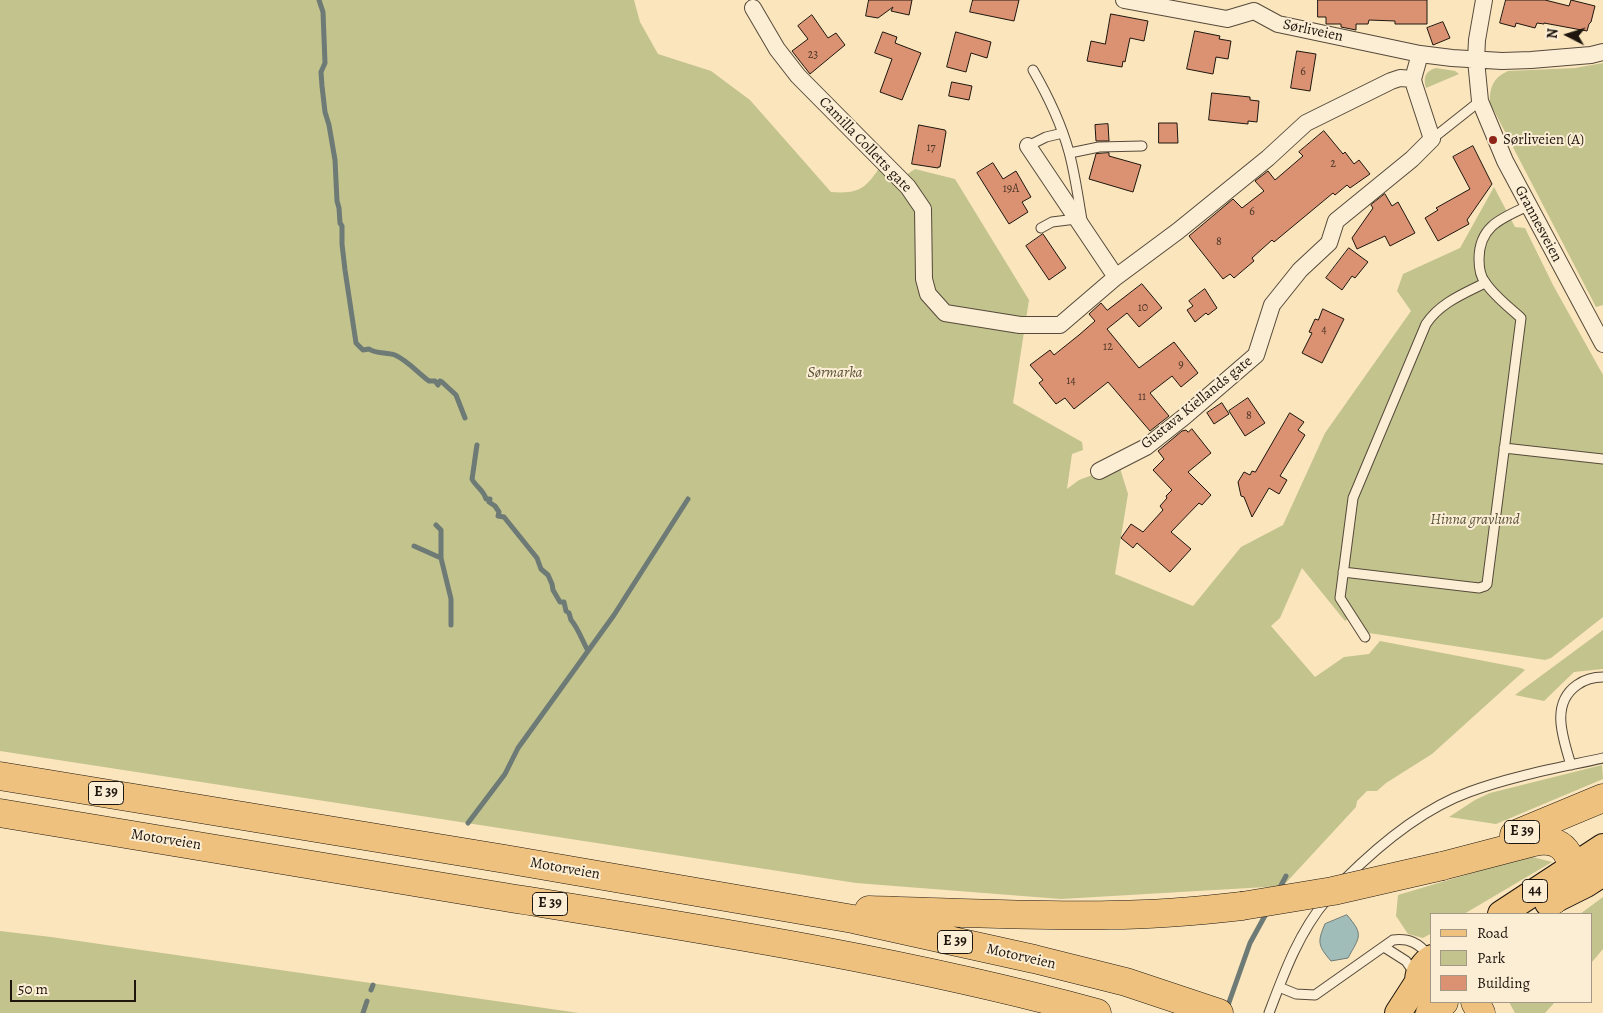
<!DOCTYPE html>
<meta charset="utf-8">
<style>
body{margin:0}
#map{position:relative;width:1603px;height:1013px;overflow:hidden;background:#fbe5bd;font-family:Alegreya,serif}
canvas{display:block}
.legend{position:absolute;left:1430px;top:913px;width:162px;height:90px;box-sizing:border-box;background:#fceed4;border:1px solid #a39885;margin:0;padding:6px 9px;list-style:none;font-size:15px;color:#1e160e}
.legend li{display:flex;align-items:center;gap:10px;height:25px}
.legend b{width:25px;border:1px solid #a39885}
.north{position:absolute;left:1543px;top:10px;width:50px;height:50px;-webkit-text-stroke:4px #fceed4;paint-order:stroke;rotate:275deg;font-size:14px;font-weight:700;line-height:20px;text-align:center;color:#1e160e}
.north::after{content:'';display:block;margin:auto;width:18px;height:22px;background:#1e160e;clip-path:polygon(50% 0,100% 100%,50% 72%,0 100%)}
.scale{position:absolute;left:10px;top:980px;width:126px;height:22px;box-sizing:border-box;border:2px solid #1e160e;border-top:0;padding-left:6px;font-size:15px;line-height:18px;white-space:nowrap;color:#1e160e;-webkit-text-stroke:4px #fceed4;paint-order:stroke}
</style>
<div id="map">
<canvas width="1603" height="1013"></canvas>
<ul class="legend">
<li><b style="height:6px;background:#eec27e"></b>Road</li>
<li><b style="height:14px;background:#c3c38e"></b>Park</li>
<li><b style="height:14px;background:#da9273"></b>Building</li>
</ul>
<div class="north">N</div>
<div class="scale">50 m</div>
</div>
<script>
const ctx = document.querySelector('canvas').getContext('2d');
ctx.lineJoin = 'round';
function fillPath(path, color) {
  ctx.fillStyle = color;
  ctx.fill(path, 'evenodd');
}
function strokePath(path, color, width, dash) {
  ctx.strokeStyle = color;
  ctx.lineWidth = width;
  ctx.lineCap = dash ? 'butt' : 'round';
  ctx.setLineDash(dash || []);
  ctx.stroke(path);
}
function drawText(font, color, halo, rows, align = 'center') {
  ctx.font = font + ' Alegreya,serif';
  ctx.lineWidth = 4;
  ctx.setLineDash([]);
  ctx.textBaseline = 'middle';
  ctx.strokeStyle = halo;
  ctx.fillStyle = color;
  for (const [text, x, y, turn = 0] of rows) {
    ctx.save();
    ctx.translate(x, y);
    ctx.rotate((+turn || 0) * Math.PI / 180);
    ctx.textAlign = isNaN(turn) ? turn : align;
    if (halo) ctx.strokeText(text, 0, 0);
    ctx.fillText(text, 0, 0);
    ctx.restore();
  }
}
fillPath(new Path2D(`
 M0 0H634L640 22 658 54 711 71 750 100 831 192C859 194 866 189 881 165L896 182 915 169 955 179 1029 300 1013 403 1082 442 1083 450 1072 454 1067 489 1079 480 1119 465 1128 494 1115 574 1193 606 1241 547 1283 525 1325 433 1411 311 1397 291 1403 274 1460 248 1494 187 1515 227 1525 228 1553 285 1603 375V617L1551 658 1545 660 1369 633 1353 615 1345 621 1302 568 1280 618 1271 626 1315 677 1344 657 1369 654 1380 641 1521 668 1525 670 1432 754 1386 783 1377 791H1367L1357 801 1356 807 1283 886 1061 899 856 883 0 751Z
 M1603 63V305L1596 307 1490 103C1489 87 1494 77 1508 71L1575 68Z
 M1436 68 1455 71 1459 74 1426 88C1423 78 1425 71 1436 68Z
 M1603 630V669L1574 672 1544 701 1515 695Z
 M1602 765 1603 779 1496 824 1449 817 1475 800 1490 793Z
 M1529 856 1552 862 1464 914H1432V933L1423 938 1408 934 1396 916 1398 895Z
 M1603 897V949L1592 962V914H1580Z
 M0 931 51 937 579 1013H0Z
 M1509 1002H1555L1545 1013H1515Z`), '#c3c38e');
const water = new Path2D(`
 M1347 915C1364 935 1360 936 1348 958L1331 961C1318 946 1317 942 1325 924Z`);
fillPath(water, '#a1bdb9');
strokePath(water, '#6d7a75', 1);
strokePath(new Path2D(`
 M319 0 323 12 325 63 321 72 322 86 325 112 329 125 335 160 337 201 339 208 340 223 342 226V244L345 270 356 343 363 350 369 349C376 354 386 352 395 355 408 361 417 372 429 381H435L438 385 440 381 442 382 456 395 465 418
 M477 445C475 457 474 467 472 479 476 487 484 490 486 499H490L489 502 495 506 499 512 498 516 504 517 537 558 541 569 548 575 552 584 553 590 560 602H564L566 611 569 613 571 620C577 626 583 642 588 651
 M436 525 441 530V558L451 599V625
 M414 546 441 558
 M468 823 505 774 518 748 614 615 688 499
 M1278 891 1286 876
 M371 990 373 985
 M1227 1008 1250 943 1267 912
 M363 1013 367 1001`), '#6d7a75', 5);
const building = new Path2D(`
 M869 0H912L909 15 891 11 893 7 878 18 866 16Z
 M973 0H1019L1014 21 970 12Z
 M1318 0H1427V24H1395V21L1369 20 1368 24H1356V30L1341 27V24H1326V17H1318Z
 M1506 0H1545L1569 6 1571 0 1595 6 1591 22 1589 24 1587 31 1544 23V24L1537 23 1535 28 1516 23 1515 27 1500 23Z
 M1111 14 1148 21 1144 41 1130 38 1125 62 1123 61 1122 67 1087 61 1091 41 1105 44Z
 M812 15 828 38 836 33 845 45 810 74 792 51 808 39 798 26Z
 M1443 22 1450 38 1433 45 1427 28Z
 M1195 31 1220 36 1219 39 1231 41 1228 59 1216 57 1213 74 1187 69Z
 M883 32 897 37 895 43 921 53 902 100 880 92 892 59 875 53Z
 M956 32 991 42 987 58 971 53 966 72 947 67Z
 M1297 51 1316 54 1310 91 1291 88Z
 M952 82 972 86 969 100 949 96Z
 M1212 93 1250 97V100L1259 101 1257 122 1248 121V124L1209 120Z
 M1159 123H1177L1178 143H1159Z
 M1108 124 1109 141H1096L1095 125Z
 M919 125 945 130 946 132 940 167H938V168L912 164Z
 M1324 131 1343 154 1345 152 1354 164 1359 160 1370 174 1350 188 1347 185 1335 195 1333 193 1274 242 1272 240 1252 258 1254 261 1234 278 1230 274 1223 279 1189 236 1233 199 1242 208 1264 191 1255 181 1268 171 1275 180 1303 156 1299 152Z
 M1473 146 1492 184 1467 220 1469 224 1438 241 1425 218 1438 210 1436 208 1470 189 1453 157Z
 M1109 153V156L1141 165 1133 192 1089 179 1096 154Z
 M993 163 1003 179 1016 171 1031 197 1022 202 1028 212 1009 224 977 173Z
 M1385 194 1392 206 1398 202 1415 233 1390 246 1385 236 1357 249 1352 238 1373 208 1371 205Z
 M1043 234 1066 268 1049 280 1026 246Z
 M1349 248 1368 262 1355 278 1352 276 1342 290 1326 278Z
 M1142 284 1162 308 1139 327 1127 313 1107 329 1139 368 1174 342 1198 373 1181 387 1172 376 1150 393 1169 416 1150 431 1108 382 1074 409 1065 398 1056 404 1039 383 1043 380 1030 365 1050 350 1054 355 1079 335 1095 321 1089 314 1101 303 1107 310Z
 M1205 289 1217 308 1208 315 1206 313 1195 322 1187 310 1193 306 1189 301Z
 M1323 309 1344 319 1322 363 1302 353 1312 333 1309 332 1315 319 1318 320Z
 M1248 398 1265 423 1245 436 1229 411Z
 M1222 403 1229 414 1214 424 1207 413Z
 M1290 413 1304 422 1298 430 1305 435 1280 476 1287 480 1279 494 1269 488 1252 517 1244 497 1241 496 1238 482 1244 472 1250 475 1252 471 1255 472Z
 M1192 429 1211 453 1188 472 1211 495 1202 505 1199 503 1171 532 1191 549 1170 572 1137 543 1133 548 1121 538 1131 524 1143 532 1163 510 1160 506 1167 498 1166 496 1172 490 1153 470 1164 459 1158 451 1182 431 1186 430 1188 432Z`);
fillPath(building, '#da9273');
strokePath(building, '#1e160e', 1);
const lane = new Path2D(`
 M1033 70C1048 96 1061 123 1069 152 1075 174 1078 197 1082 220
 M1432 139 1480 101
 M1028 146 1046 137 1063 133
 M1070 153 1099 147 1142 146
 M1041 228 1052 222 1076 219
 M1504 448 1603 459
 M1343 572 1479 588 1485 586 1487 584 1521 318C1509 307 1494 296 1485 282 1480 276 1479 267 1479 259 1479 226 1502 218 1528 206
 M1365 637 1340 598 1353 498 1426 324C1440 303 1463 294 1485 283
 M1571 765C1563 738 1550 704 1577 685 1584 680 1594 677 1603 677
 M1344 880C1379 845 1422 809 1469 792 1512 776 1558 768 1603 758
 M1384 947 1406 961 1415 974
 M1279 987 1296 994 1315 995 1393 940C1409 938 1419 943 1429 956
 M1269 1013C1284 973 1299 932 1327 899`);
const street = new Path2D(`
 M1124 0 1227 19 1254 11 1278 24 1420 54 1452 58 1502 61 1531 60 1591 55 1603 52
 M1484 0 1477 40 1476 60 1480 101 1505 161 1603 344
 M753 8 777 49 798 76 908 187 923 209 924 279 928 294 945 313 1020 325H1060L1116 277 1178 231 1268 158 1306 123 1391 81 1400 78 1413 79
 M1028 146 1116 277
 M1099 471 1146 447 1184 417 1256 355 1272 305 1300 270 1329 243 1336 221 1412 159 1432 139 1414 84 1413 79 1420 54`);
const primary = new Path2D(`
 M1548 903 1586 884 1603 873
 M1501 914 1603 847
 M1432 958C1415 968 1412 991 1432 1000
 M1398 1013 1418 982`);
const highway = new Path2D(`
 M0 776 505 859 853 919 1034 959 1126 982 1219 1013
 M0 813C164 840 328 868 492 895 695 928 899 959 1097 1013
 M1514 835 1603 798
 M1442 866 1534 842C1562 836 1579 857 1566 883 1562 889 1558 894 1554 900
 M869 910C949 912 1029 917 1109 915 1153 915 1198 911 1242 906
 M1475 1002 1481 1013
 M1430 1013 1444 1002`);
strokePath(lane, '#554a3a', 11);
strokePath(street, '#554a3a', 18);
strokePath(primary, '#1e160e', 28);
strokePath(highway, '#1e160e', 29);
strokePath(lane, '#fceed4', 9);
strokePath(street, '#fceed4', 16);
strokePath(primary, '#eec27e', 26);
strokePath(highway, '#eec27e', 28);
const highwayBridge = new Path2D(`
 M1242 906 1333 891 1442 866`);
strokePath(highwayBridge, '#1e160e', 29, []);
strokePath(highwayBridge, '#eec27e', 28);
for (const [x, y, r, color] of [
 [1493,140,5,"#8f2418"]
]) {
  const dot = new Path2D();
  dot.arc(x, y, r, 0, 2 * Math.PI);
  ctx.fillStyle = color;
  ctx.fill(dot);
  strokePath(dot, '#fceed4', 2);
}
drawText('12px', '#4d3527', null, [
 ["23",813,55],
 ["6",1303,72],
 ["17",931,148],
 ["2",1333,164],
 ["19A",1011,189],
 ["6",1252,212],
 ["8",1219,242],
 ["10",1143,308],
 ["4",1324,330],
 ["12",1108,347],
 ["9",1181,365],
 ["14",1071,381],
 ["11",1142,397],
 ["8",1249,416]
]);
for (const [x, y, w] of [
 [106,793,35],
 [1522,832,35],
 [1535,891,25],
 [550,904,35],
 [955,942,35]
]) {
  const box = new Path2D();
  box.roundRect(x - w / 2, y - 11.5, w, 23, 4);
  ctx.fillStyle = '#fceed4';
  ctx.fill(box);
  strokePath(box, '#1e160e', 1);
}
drawText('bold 14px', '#1e160e', null, [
 ["E 39",106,793],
 ["E 39",1522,832],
 ["44",1535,891],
 ["E 39",550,904],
 ["E 39",955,942]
]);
drawText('15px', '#1e160e', '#fceed4', [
 ["Sørliveien",1313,31,12],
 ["Camilla Colletts gate",865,145,46],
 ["Grannesveien",1538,224,62],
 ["Gustava Kiellands gate",1197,403,-39],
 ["Motorveien",166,840,9],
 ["Motorveien",565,869,10],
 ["Motorveien",1021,957,13]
]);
drawText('15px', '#1e160e', '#fceed4', [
 ["Sørliveien (A)",1503,140]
], 'left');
drawText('italic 15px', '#58533b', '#fceed4', [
 ["Sørmarka",835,373],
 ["Hinna gravlund",1475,520]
]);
</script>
